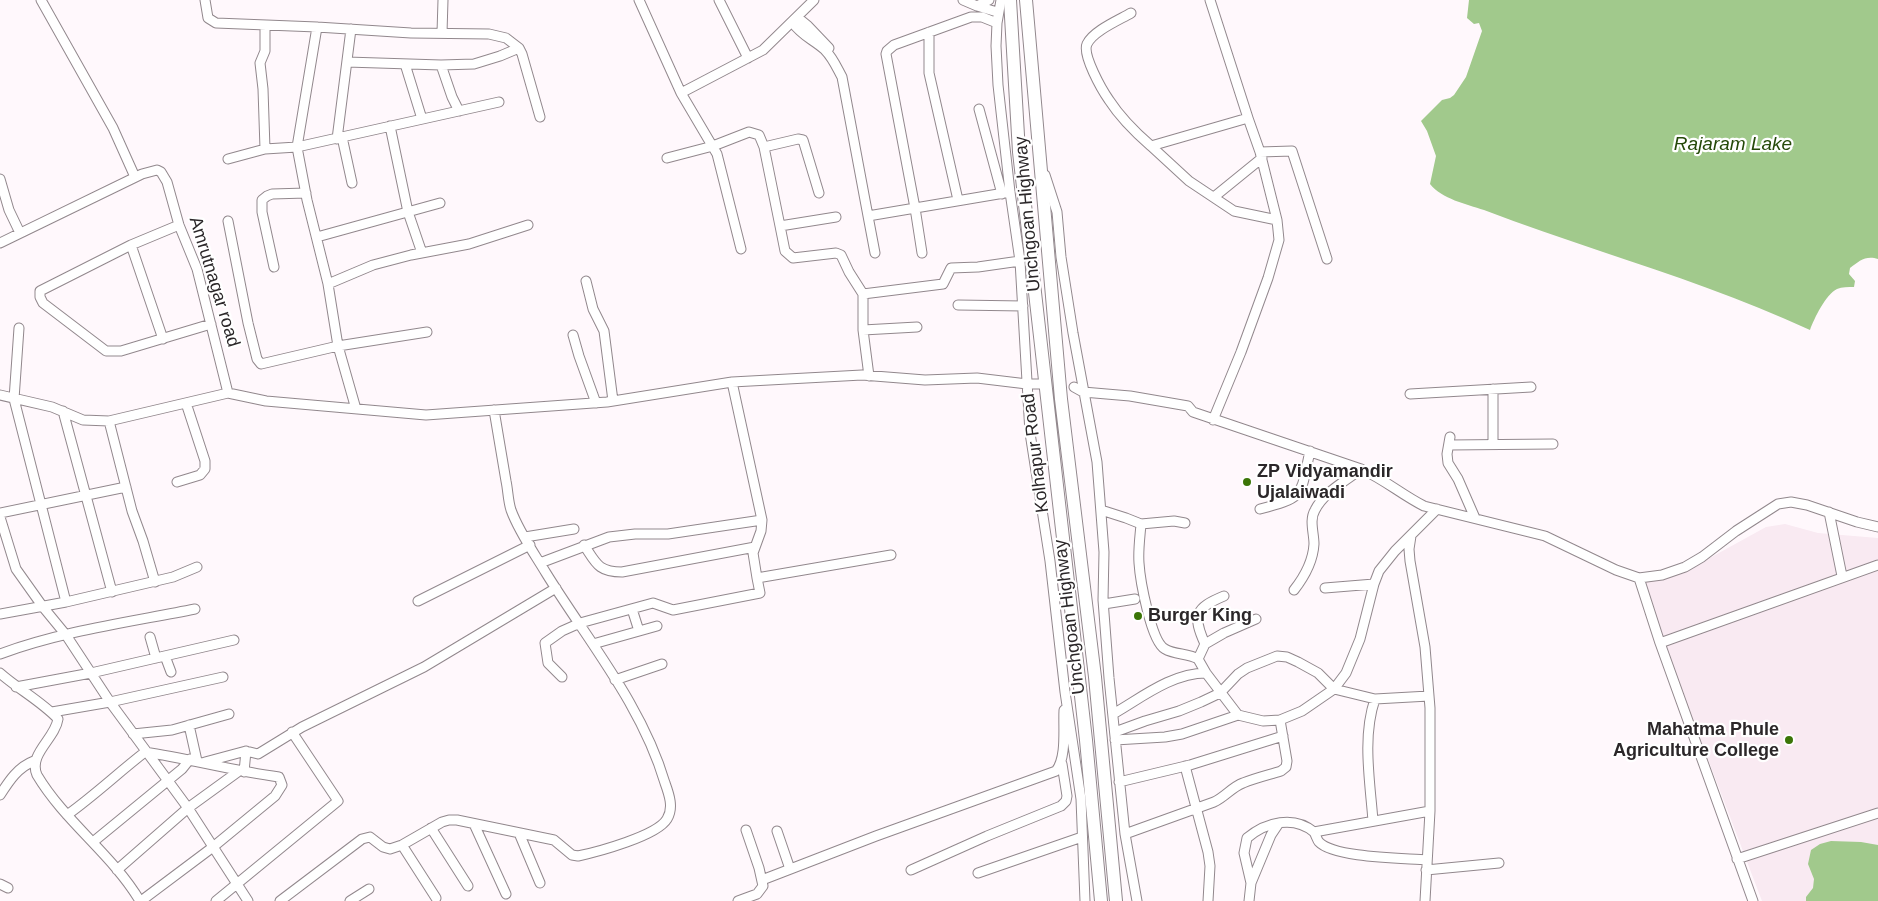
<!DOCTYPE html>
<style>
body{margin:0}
canvas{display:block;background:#fff8fc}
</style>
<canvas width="1878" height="901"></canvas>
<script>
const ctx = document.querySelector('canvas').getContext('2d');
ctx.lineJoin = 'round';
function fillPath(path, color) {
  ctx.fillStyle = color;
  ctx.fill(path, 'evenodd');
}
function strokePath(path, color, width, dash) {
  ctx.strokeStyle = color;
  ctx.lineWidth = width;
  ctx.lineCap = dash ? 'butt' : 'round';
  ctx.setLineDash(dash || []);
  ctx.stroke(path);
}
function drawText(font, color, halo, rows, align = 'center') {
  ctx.font = font + ' Helvetica,sans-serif';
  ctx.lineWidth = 4.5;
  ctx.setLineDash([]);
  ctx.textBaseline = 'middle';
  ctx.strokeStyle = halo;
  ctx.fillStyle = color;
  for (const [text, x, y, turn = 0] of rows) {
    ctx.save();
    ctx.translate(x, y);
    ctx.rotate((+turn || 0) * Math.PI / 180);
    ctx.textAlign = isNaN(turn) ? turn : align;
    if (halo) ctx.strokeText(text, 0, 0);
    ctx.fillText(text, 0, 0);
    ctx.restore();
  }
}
fillPath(new Path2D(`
 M1785 524 1818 533 1878 538V901H1762L1639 578 1688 570 1766 527Z`), '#f9eaf2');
fillPath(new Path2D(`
 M1469 0H1878V259C1866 255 1859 261 1850 268L1849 274 1855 281 1854 287C1848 287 1842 287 1837 289 1826 294 1814 319 1810 330 1743 299 1672 275 1603 252 1563 238 1523 225 1484 210 1466 204 1442 199 1430 184L1436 156 1427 131 1421 121 1442 100 1450 98 1454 95 1466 77 1482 31 1479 23 1474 24 1467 18Z
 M1831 841 1861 842 1878 845V901H1806V897L1813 888 1814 879 1808 864 1811 850 1820 844Z`), '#a1c98c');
const minor = new Path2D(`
 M41 0 113 128 135 177
 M205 0 208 18 216 23 317 27 411 33 489 34 506 38 519 48 522 54 540 117
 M639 0 681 93 763 50 814 0
 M719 0 748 58
 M963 0 977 6 989 0
 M1001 0 997 23 996 46 998 85 1010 192 1020 261 1030 433 1050 561 1065 692 1081 799 1085 901
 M977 6 997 12 998 14
 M1131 13C1119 20 1093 31 1087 44 1082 55 1102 90 1109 100 1120 117 1136 133 1151 146L1248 118 1210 0
 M797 17 808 26 829 48
 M792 22C803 37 813 39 825 50 833 58 837 68 842 77L868 216 1010 192
 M265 26V51L260 63 263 89 265 149
 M929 32V73L958 200
 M442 33 443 0
 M347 62 441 65 474 64 500 56 519 48
 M405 64 422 119
 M441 65 452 97 459 111
 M681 93 717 154 741 249
 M979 109 1002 194
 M390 126 408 212 422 253
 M342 137 352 183
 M337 139 351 29
 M1151 146 1189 181 1234 211 1277 220
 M1260 152 1292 151 1327 259
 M667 158 713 146 749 132 759 135 764 147
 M228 159 265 149 297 147 317 27
 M1045 175 1057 212 1061 257 1073 333 1097 462 1104 552 1103 600 1109 678 1125 834 1137 901
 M0 179 9 210 20 233
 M1214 197 1262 158
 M868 216 875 253
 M836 217 780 226 785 251 793 258 836 253 841 255 849 272 863 294
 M228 221 248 323 257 359 261 364 338 346 427 332
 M179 225 131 245 40 291V297L43 303 106 351H121L211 324
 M780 226 764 147 798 139 803 140 819 193
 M317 237 440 203
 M0 243 142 174 157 170 161 172 167 182 179 225 197 269 228 393
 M131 245 163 339
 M922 253 915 208 886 54 887 51 894 45 971 17H982L997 23
 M274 267 262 212V200L267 196 272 194 306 193
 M586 281 593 309 604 331 613 401
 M328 284 373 265 411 255 469 244 528 225
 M958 305 1023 306
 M19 328 14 399 66 602
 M863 330 917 327
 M573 335 579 356 596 403
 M869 376 863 330V294L943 284 951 268 978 267 1020 261
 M732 382 762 520 761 531 753 553 757 578
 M1074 387 1083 392 1130 396 1188 406 1193 412 1361 469C1384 479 1402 495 1424 506L1545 536 1616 570 1639 578 1662 575 1685 567 1702 557 1736 531 1778 504 1791 502 1807 505 1857 522 1878 527
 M1493 389V444
 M1410 394 1531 387
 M0 395 52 407 83 420 109 421 228 393 266 401 426 415 607 402 732 382 862 375 925 380 977 378 1027 384H1042
 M356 409 338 346 328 284 307 200 297 147 499 102
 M63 411 112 592
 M1213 420 1241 352 1268 278 1279 240 1277 220 1260 152 1248 118
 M109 421 132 511 143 541 155 582
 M1450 437 1447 454 1448 463 1458 479 1475 518
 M1449 445 1553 444
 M177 482 200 475 205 469V461L186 403
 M1260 509C1306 497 1300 496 1310 451
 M1101 510 1126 518 1141 524 1174 521 1185 523
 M1829 512 1842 576
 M0 513 126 487
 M0 517 16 569 43 607 66 635 110 702 188 808 248 901
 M1141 524C1140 537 1138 550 1139 563 1140 579 1151 642 1165 649 1175 655 1188 653 1198 659L1206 673 1238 715 1263 721 1280 720 1302 711 1334 689 1346 673 1360 639 1374 584 1379 571 1395 551 1437 509
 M1411 536 1409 549 1410 561 1425 647 1430 708V811L1425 901
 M525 537 574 529
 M584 545C596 563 598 572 622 572L755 547
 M540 563 609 537 635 534H668L762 520
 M1639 578 1660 643 1753 901
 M1325 588 1374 584
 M1294 590C1305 576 1313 562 1314 544 1314 533 1309 520 1315 510 1324 492 1346 481 1361 469
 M418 601 530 545
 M1104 604 1135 599
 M632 609 639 631
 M0 614 66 602 173 577 197 567
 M150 637 156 658
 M1660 643 1878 565
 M593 644 657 626
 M1205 644C1192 615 1195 608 1224 596
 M0 654C62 631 130 622 195 609
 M165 656 171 672
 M1198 659 1205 644 1224 633 1256 619
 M0 673C18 689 41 701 58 719 55 739 28 754 37 775 65 822 112 854 140 901
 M562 677 548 663 545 643 562 631 580 623 653 603 673 610 760 593 757 578 891 555
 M615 680 662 664
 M16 687 91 673 234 640
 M52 712 110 702 223 677
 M1113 714C1141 698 1172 673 1206 673
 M189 725 197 761
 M1115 732 1145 721 1179 711 1201 702 1220 693 1238 674 1247 668 1277 656 1287 657 1298 662 1318 673 1334 689 1375 699 1429 696
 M133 734 172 730 229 714
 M1115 740 1165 737 1182 734 1238 715
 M205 762 246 751 258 754 302 727 424 667 556 588
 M1185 766 1208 852 1210 866 1208 901
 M244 772 246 751
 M1119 782 1190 765 1283 736
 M0 795C9 781 18 767 34 761
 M67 815C95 795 119 772 145 752 190 759 234 771 279 777L282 785 275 796 213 847 141 901
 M1373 821C1370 781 1362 737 1375 699
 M474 824 506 894
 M431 828 468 886
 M777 831 790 869
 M1314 832C1316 835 1317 840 1319 842 1334 858 1404 858 1427 860
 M519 833 540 883
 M1125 834 1214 802C1225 797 1232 787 1243 783 1255 778 1268 775 1281 771L1286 767 1287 761 1280 720
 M93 842 182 769 190 759
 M402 845 436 898
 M1737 859 1878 813
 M117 870 188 808 239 771
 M911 870 987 836 1061 806 1066 801 1067 796 1062 764
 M1426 870 1499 863
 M978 873 1082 837
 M762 880 876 836 1056 771C1067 757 1063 728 1064 710
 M1251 883 1271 835 1279 823
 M0 884 8 888
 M216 901 338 801 292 732
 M280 901 362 839 370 837 383 847 390 849 402 845 442 822 449 820H457L554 840 572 855 578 856C597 852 657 836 667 819 674 808 669 794 665 783 642 705 588 641 546 573 534 553 519 532 511 510 508 501 508 490 506 481 502 457 498 433 494 410
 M350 901 369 889
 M738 901 757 894 763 886 759 868 746 830
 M1249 901 1251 883 1244 853 1247 838C1266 822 1294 815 1314 832L1430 811`);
const highway = new Path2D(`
 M1010 0 1019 152 1086 740 1101 901
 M1026 0 1061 399 1095 677 1116 901`);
strokePath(minor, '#92888d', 11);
strokePath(highway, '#92888d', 14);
strokePath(minor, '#fff', 9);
strokePath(highway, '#fff', 12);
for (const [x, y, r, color] of [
 [1247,482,5,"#3b7507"],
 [1138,616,5,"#3b7507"],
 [1789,740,5,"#3b7507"]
]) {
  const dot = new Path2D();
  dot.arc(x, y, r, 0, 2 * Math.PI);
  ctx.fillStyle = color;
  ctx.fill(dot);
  strokePath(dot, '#fff', 2);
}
drawText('18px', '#2b2729', '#fff', [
 ["Unchgoan Highway",1028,214,-95],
 ["Amrutnagar road",214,282,73],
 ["Kolhapur Road",1036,453,-97],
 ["Unchgoan Highway",1070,617,-97]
]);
drawText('bold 18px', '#2b2729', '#fff', [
 ["ZP Vidyamandir",1257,472],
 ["Ujalaiwadi",1257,493],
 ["Burger King",1148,616],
 ["Mahatma Phule",1779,730,"right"],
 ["Agriculture College",1779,751,"right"]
], 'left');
drawText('italic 19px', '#254909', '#fff', [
 ["Rajaram Lake",1733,145]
]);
</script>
